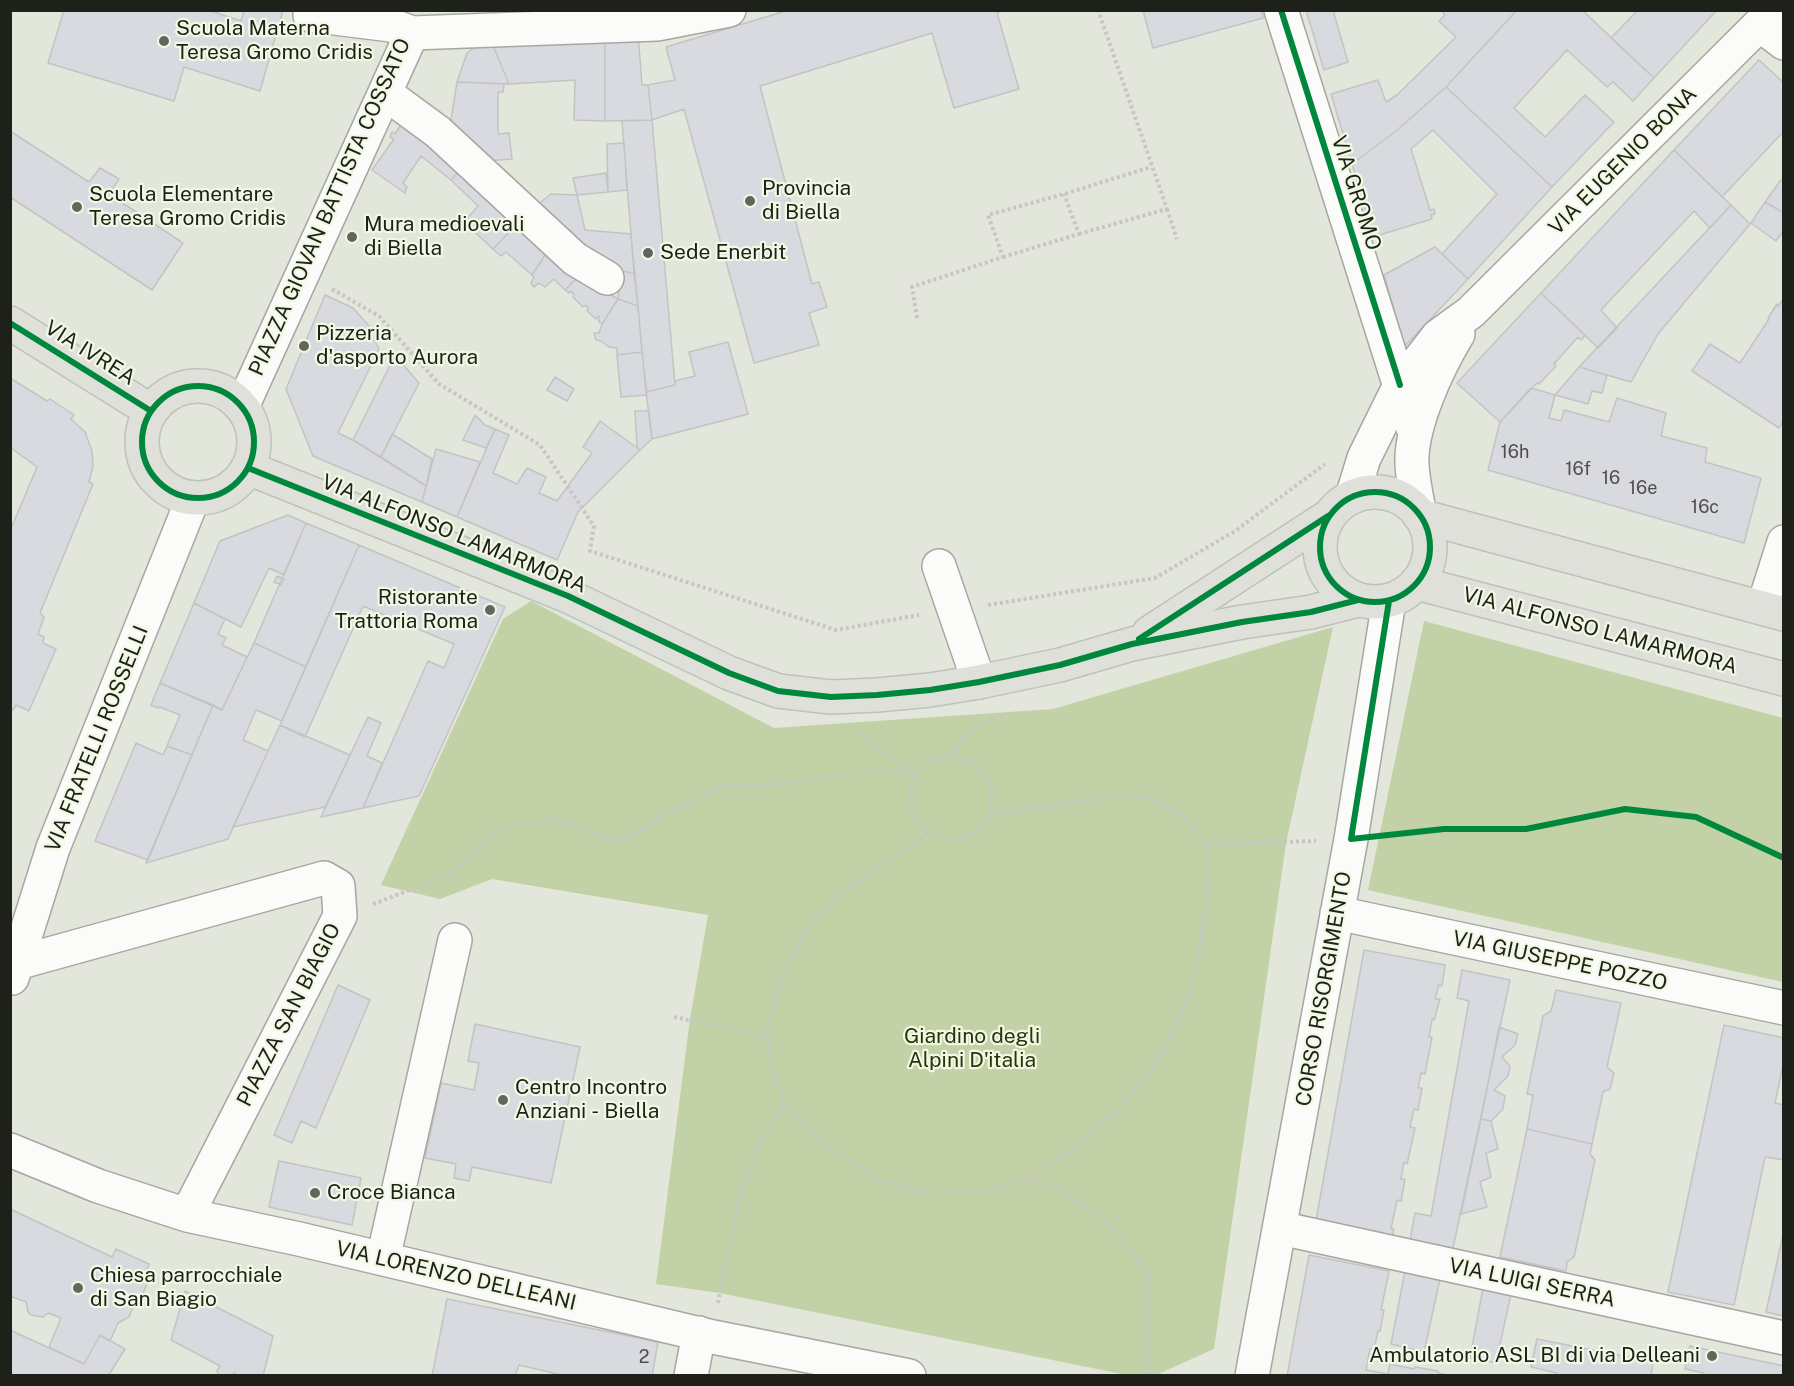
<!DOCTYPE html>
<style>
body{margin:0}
#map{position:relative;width:1794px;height:1386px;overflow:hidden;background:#e2e6db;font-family:"Public Sans",sans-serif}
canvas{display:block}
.frame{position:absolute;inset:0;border:12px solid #1e2119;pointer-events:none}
</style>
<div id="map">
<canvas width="1794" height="1386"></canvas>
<div class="frame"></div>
</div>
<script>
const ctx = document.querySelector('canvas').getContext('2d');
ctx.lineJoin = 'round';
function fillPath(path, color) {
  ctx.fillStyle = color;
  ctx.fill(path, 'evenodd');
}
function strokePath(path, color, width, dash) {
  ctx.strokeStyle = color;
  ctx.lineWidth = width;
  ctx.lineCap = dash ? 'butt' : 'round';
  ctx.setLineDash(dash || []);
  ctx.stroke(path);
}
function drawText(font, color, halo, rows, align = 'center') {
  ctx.font = font + ' "Public Sans",sans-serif';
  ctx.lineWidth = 4.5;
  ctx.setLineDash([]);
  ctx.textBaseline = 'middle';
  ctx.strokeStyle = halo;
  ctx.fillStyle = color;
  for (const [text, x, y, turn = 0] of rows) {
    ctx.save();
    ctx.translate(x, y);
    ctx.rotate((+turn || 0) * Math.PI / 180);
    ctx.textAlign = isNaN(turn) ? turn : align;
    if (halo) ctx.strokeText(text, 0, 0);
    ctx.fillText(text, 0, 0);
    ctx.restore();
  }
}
fillPath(new Path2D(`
 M531 601 774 728 1053 709 1333 627 1286 843 1214 1349 1156 1375H1127L720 1293 656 1284 690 1019 708 915 492 879 440 899 381 885 503 619Z
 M1424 621 1783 718V982L1368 890Z`), '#c3d1a6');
const building = new Path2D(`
 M64 10H208L241 21 244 10H283L260 91 184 67 174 101 48 63Z
 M789 10H1004L997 13 1019 89 954 108 932 33 760 86 812 284 819 282 827 307 809 313 819 345 754 363 684 109 652 120 648 85 675 80 666 47Z
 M1143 10H1261L1263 18 1153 48Z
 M1306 10H1333L1348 62 1324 70Z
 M1441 10H1517L1446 87 1396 131 1352 164 1331 94 1378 80 1386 102 1397 95 1456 37 1439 21 1445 15Z
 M1517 10H1582L1654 78 1633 101 1613 82 1607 87 1567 50 1514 108 1545 137 1585 95 1614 122 1552 187 1446 87Z
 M1638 10H1717L1654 78 1611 38Z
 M605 34H638L642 85H648L652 120 605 121Z
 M605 34V121L574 120 575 80 509 84 489 36Z
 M489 36 509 84 457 82 467 53Z
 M1759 60 1784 83V131L1722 197 1674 150Z
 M457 82 504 84 503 92H498V134L509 133 512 159 486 161 450 126Z
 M1446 87 1552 187 1468 279 1442 254 1497 194 1433 130 1411 149 1430 210 1434 209 1435 214 1431 215 1432 219 1373 237 1352 164 1396 131Z
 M405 118 468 162 451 180 421 156 403 183 407 187 405 193 372 170 394 139 390 137 392 132 395 134Z
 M652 120 675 385 646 392 631 234 622 121Z
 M10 131 89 182 100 168 119 179 109 194 183 243 152 290 10 197Z
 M624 143 627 190 608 192 607 144Z
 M1674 150 1731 205 1710 228 1694 211 1601 310 1617 328 1598 348 1541 293Z
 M468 162 523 218 493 249 464 222 478 206 451 180Z
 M606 173 608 192 577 195 573 178Z
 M1781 180 1784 181V213L1765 202Z
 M551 194 577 195 585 230 631 234 634 273 620 271 532 209Z
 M1765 202 1784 213V230L1776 241 1751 223Z
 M1731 205 1750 224 1658 334 1631 382 1579 367Z
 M523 218 551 246 532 275 506 252 501 256 493 249Z
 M551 246 582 273 565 290 554 279 545 287 539 283 534 287 531 283 534 277 532 275Z
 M1435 247 1468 279 1406 345 1404 344 1384 275Z
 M620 271 634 273 638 306 618 299Z
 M582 273 595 285 618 299 602 324 599 322V316L596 319 587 311 588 308 586 305 583 307 573 297 574 295 571 291 569 293 565 290Z
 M1541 293 1585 335 1581 340 1578 337 1554 364 1556 366 1539 384 1537 383 1500 422 1457 383Z
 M325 295 353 308 369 326 364 336 375 341 379 349 338 433 353 440 426 486 422 502 313 456 286 389Z
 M1784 298V419L1779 428 1692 371 1710 344 1740 363 1769 319 1768 318 1777 304 1778 306Z
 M618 299 638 306 642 352 617 355V348L609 347 601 341 596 340 594 333H599L602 324Z
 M728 342 748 414 652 439 646 392 675 385V381L695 376 689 352Z
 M642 352 647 395 621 397 617 355Z
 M395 355 419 383 381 457 353 440Z
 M1579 367 1607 375 1602 393 1592 391 1588 404 1555 395Z
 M555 377 574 389 567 401 547 390Z
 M10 378 47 401 50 399 74 415 71 419 85 432 92 451 93 466 89 482 93 484 40 613 44 617 38 634 44 637 43 643 56 649 29 711 16 705 13 710 10 709V531L37 467 10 447Z
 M1531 388 1555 395 1549 418 1561 421 1564 410 1609 422 1617 398 1666 413 1661 436 1707 448 1705 462 1761 478 1744 543 1488 470 1500 422Z
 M635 411H649L652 439 640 450 637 447Z
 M475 415 485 425 495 429 486 448 463 440Z
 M600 421 640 450 578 512 557 560 457 517 495 429 509 435 493 473 517 484 527 468 546 477 539 493 557 501 592 453 583 447Z
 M392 434 432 459 426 486 381 457Z
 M436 449 480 462 457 517 422 502Z
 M288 515 306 523 284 575 269 568 241 627 194 603 220 541Z
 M306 523 359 545 306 667 254 643Z
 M359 545 505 607 419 796 363 808 428 661 444 668 454 644 363 606 305 737 280 725Z
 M277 576 284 579 281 585 274 582Z
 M194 603 225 619 218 634 226 638 222 645 247 657 222 710 160 683Z
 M254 643 306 667 282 721 256 710 243 740 268 751 228 839 146 863 213 705 222 710Z
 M160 683 213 705 192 755 167 746 180 715 160 707 158 708 151 705Z
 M368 717 381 723 367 756 382 763 363 808 321 817Z
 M280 725 350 755 325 807 233 827Z
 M136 743 163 755 167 746 192 755 148 860 95 841Z
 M1364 950 1445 965 1442 986 1439 985 1435 999H1440L1434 1020 1432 1019 1429 1037H1432L1425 1074 1421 1073 1418 1088H1422L1418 1110 1414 1109 1410 1127 1415 1128 1407 1164 1404 1162 1401 1179H1405L1401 1201 1397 1200 1391 1229H1394L1392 1236 1316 1221Z
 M1462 970 1510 980 1453 1248 1410 1240 1415 1213 1431 1216 1469 1001 1457 998Z
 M338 985 370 1000 316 1128 301 1121 292 1143 274 1135Z
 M1556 990 1621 1003 1607 1067 1614 1073 1610 1089 1603 1092 1592 1144 1527 1129 1533 1095 1527 1094 1543 1016 1551 1011Z
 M475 1024 580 1047 551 1183 472 1167 469 1181 454 1178 456 1164 425 1158 441 1083 474 1090 479 1063 468 1061Z
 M1724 1025 1784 1038V1060L1775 1103 1784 1105V1160L1765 1157 1734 1305 1668 1292Z
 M1499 1027 1518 1034 1515 1045 1502 1057 1510 1066 1508 1076 1494 1090 1505 1096 1503 1109 1491 1121 1481 1119Z
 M1481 1119 1491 1121 1498 1149 1486 1153 1491 1177 1480 1182 1487 1207 1461 1214Z
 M1527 1129 1592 1144 1590 1154 1595 1160 1574 1257 1567 1262 1566 1271 1500 1257Z
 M279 1161 361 1178 352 1225 269 1207Z
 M10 1209 112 1257 116 1249 149 1264 144 1277 149 1279 139 1303 135 1302 129 1317 118 1323 110 1341 100 1335 84 1364 49 1347 61 1318 48 1313 43 1317 31 1315 28 1312 26 1302 10 1296Z
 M1784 1230V1316L1766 1312Z
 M1309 1255 1389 1271 1381 1310H1384L1380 1331H1378L1374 1349H1370L1366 1370 1388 1374 1390 1364 1414 1369 1415 1367 1438 1371V1373L1450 1376H1287Z
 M1405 1271 1440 1279 1424 1352 1391 1344Z
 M1483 1288 1511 1294 1496 1363 1470 1358Z
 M185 1291 273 1336 263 1376H239L234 1373 232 1376H219L217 1371 220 1366 171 1340Z
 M447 1299 658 1342 652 1376H566L519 1365 515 1376H432Z
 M10 1330 84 1364 100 1335 125 1349 108 1376H11Z
 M1537 1339 1653 1362 1651 1376H1556L1557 1373 1531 1367Z
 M1690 1346 1784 1366V1376H1704V1373L1685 1369Z`);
fillPath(building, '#d9dae0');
strokePath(building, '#c2c4c3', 1.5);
const minor = new Path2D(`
 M1281 10 1415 434
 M310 15 391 25 412 33 657 24 729 10
 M1760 25 1784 43
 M385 93 438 132 575 259 607 278
 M242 407 412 33
 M1352 497 1364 458 1400 385 1438 336 1471 312 1774 10
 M1420 516C1417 499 1413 482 1412 465 1410 426 1438 367 1458 334
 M939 566 979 682
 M1763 608 1784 542
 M1337 913 1784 1008
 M17 963 324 878 338 886 340 916 187 1215
 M12 978 53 848 193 498
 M10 1150 98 1186 187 1215 299 1239 713 1337 909 1376
 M1280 1228 1784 1338
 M383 1259 455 940
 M691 1376 699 1333
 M1252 1376 1351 839 1389 601`);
const major = new Path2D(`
 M10 323 151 411
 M142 442a56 56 0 1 1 112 0a56 56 0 1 1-112 0Z
 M248 468 568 596 729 673 778 691 831 697 877 695 930 690 979 682 1060 665 1132 644 1242 622 1311 612 1358 600
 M1320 547a55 55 0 1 1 110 0a55 55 0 1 1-110 0Z
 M1420 516 1784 614
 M1417 583 1784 679
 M1149 633 1329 516`);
strokePath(minor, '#a5a8a0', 36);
strokePath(major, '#bfc1bc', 36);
strokePath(new Path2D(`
 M1167 209 1177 239
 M1079 234 1167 209 1098 10
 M1003 257 1079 234 1064 194
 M332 289 379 316 439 384 540 445 594 526 590 551 836 630 919 615
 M917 318 912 287 1003 257 988 215 1064 194 1151 167
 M988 605 1155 578 1235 531 1325 464
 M860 731 883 751 916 775
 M951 757 964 736 984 722 1005 715
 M910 799a41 41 0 1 1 82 0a41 41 0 1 1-82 0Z
 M928 834 880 865 834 901 802 937 780 982 766 1036 784 1105 825 1144 881 1181 932 1194 981 1192 1024 1179 1079 1146 1124 1104 1165 1051 1189 994 1202 939 1210 878 1206 844 1179 812 1147 797 1117 796 989 815
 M1386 835 1444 829H1526L1625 809 1696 817 1784 858
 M1206 844 1316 841
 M373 904 449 875 500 828 553 819 619 843 665 815 728 785H764L876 771 916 775
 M674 1017 766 1036
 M1025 1180 1056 1187 1088 1207 1118 1233 1147 1272V1376
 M718 1303 738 1201 757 1149 784 1105`), '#c6c7c2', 4, [3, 3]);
strokePath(minor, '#fbfbfa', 33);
strokePath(major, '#dfe0da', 33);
strokePath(new Path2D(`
 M1281 10 1400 385
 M10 323 151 411
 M142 442a56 56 0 1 1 112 0a56 56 0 1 1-112 0Z
 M248 468 568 596 729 673 778 691 831 697 877 695 930 690 979 682 1060 665 1132 644 1242 622 1311 612 1358 600
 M1320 547a55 55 0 1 1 110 0a55 55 0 1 1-110 0Z
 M1389 601 1351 839 1444 829H1526L1625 809 1696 817 1784 858
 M1139 639 1328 516`), '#00873e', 6);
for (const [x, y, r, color] of [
 [164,41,6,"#63665d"],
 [750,201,6,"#63665d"],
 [77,207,6,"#63665d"],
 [352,237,6,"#63665d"],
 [648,253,6,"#63665d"],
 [304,346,6,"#63665d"],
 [490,610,6,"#63665d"],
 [503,1100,6,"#63665d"],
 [315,1193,6,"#63665d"],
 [78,1288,6,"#63665d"],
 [1712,1356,6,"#63665d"]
]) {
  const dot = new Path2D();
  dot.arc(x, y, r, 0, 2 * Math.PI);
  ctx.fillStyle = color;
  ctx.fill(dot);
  strokePath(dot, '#f1f8e3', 2);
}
drawText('18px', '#4d4f4b', null, [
 ["16h",1515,452],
 ["16f",1578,469],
 ["16",1611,478],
 ["16e",1643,488],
 ["16c",1705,507],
 ["2",644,1357]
]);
drawText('21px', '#1e2119', '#f1f8e3', [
 ["Scuola Materna",176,29],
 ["Teresa Gromo Cridis",176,53],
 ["Provincia",762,189],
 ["di Biella",762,213],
 ["Scuola Elementare",89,195],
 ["Teresa Gromo Cridis",89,219],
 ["Mura medioevali",364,225],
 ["di Biella",364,249],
 ["Sede Enerbit",660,253],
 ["Pizzeria",316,334],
 ["d'asporto Aurora",316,358],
 ["Ristorante",478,598,"right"],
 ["Trattoria Roma",478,622,"right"],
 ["Centro Incontro",515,1088],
 ["Anziani - Biella",515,1112],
 ["Croce Bianca",327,1193],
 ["Chiesa parrocchiale",90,1276],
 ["di San Biagio",90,1300],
 ["Ambulatorio ASL BI di via Delleani",1700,1356,"right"]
], 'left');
drawText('21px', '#1e2119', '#f1f8e3', [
 ["VIA EUGENIO BONA",1623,161,-45],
 ["VIA GROMO",1356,193,72],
 ["PIAZZA GIOVAN BATTISTA COSSATO",330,207,-66],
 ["VIA IVREA",90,353,32],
 ["VIA ALFONSO LAMARMORA",454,534,22],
 ["VIA ALFONSO LAMARMORA",1600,631,15],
 ["VIA FRATELLI ROSSELLI",97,739,-68],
 ["VIA GIUSEPPE POZZO",1560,961,12],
 ["CORSO RISORGIMENTO",1324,989,-80],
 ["PIAZZA SAN BIAGIO",289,1015,-63],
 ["VIA LORENZO DELLEANI",456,1276,13],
 ["VIA LUIGI SERRA",1532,1283,12]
]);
drawText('21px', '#2a350c', '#f1f8e3', [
 ["Giardino degli",972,1037],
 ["Alpini D'italia",972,1061]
]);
</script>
